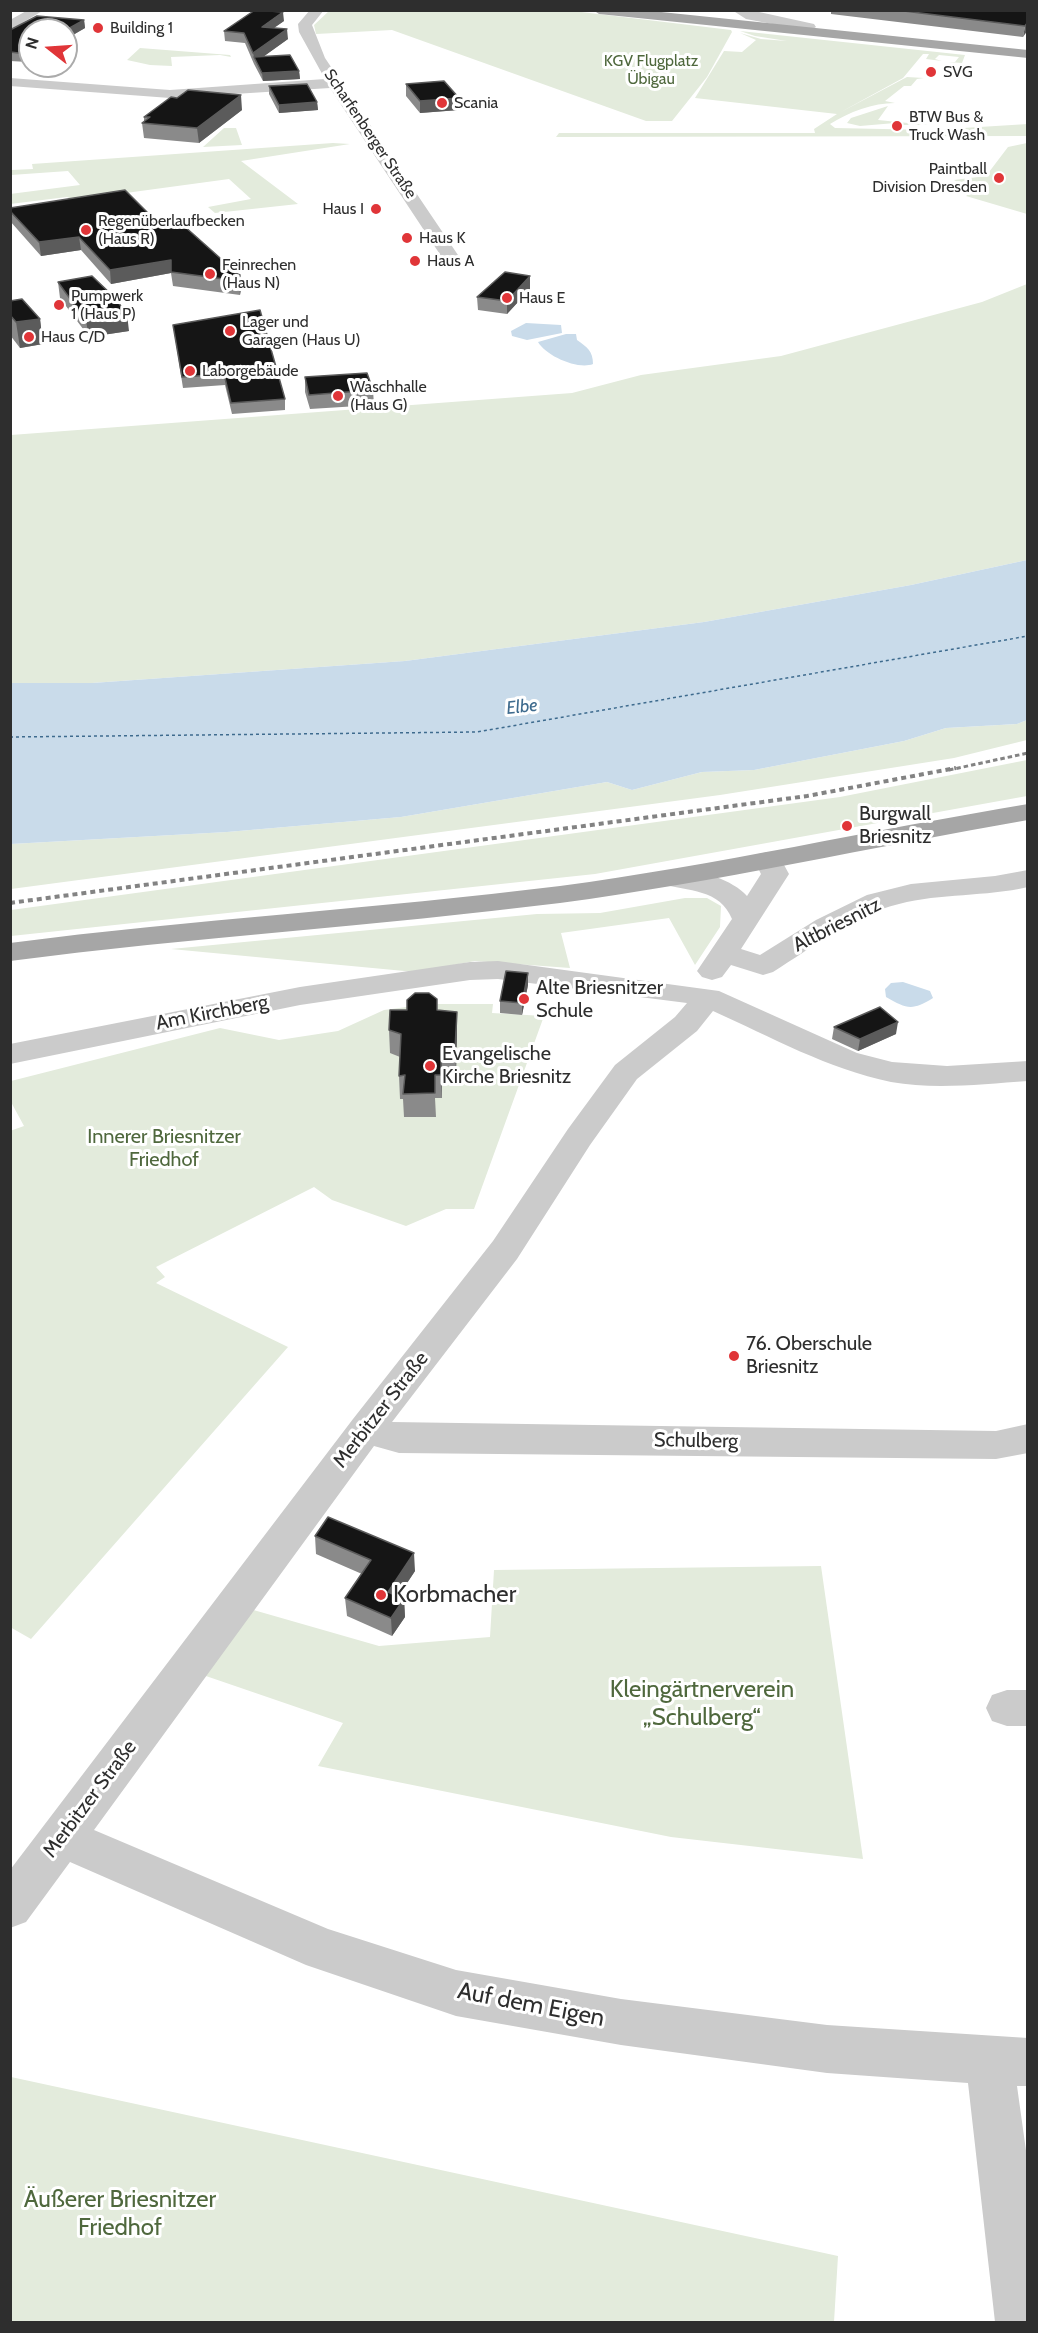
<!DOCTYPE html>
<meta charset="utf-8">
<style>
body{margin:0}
#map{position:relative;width:1038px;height:2333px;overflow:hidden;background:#fff;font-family:Cabin,sans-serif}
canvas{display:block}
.frame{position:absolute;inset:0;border:12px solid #2e2e2e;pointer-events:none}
.north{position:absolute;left:18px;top:18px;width:60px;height:60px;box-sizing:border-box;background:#fff;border:2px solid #ababab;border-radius:50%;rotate:287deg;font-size:16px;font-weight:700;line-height:24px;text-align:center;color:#2e2e2e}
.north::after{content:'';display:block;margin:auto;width:21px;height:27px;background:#e03538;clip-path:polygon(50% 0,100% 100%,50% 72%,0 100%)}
</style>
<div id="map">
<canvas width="1038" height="2333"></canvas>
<div class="frame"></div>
<div class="north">N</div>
</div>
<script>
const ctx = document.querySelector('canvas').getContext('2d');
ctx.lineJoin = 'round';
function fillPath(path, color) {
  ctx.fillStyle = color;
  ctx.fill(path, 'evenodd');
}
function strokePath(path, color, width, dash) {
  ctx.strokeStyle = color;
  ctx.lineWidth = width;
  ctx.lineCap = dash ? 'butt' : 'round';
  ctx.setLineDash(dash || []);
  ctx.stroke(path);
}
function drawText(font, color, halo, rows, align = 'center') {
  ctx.font = font + ' Cabin,sans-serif';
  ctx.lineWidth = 6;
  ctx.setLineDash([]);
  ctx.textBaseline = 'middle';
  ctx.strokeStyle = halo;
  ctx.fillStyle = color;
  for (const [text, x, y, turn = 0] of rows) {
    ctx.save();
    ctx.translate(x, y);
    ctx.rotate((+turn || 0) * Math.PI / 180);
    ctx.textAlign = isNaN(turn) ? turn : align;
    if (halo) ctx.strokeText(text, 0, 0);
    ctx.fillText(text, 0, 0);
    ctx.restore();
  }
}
fillPath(new Path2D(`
 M565 10 731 30 732 32 707 77 672 121H646L392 30 316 34 314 25 329 11Z
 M740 31 965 55 962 63 948 62H955L959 57 939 55 935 59 942 61 926 59 929 54H923L903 78 839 113 907 77 924 78 917 79 911 86H904L885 101 895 103C873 103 849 112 830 124L835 128 931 130 1028 124 1027 136 556 137 559 133H815L814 129 837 114 695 98 724 51 742 52 756 40 740 33 761 39 787 41 755 36Z
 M140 48 230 55 231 57 220 55 171 57 172 66 150 65 127 60Z
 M888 106 878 120 928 125H893L895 123 860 126 847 123 851 118Z
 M224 128H236L242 145 203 147Z
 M333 143 350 144 241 161 298 204 215 213 208 207 251 199 229 179 74 200 67 197 10 204V194L80 185 68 171 11 175V170L33 169 32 164Z
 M1027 143V214L966 196 972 191 954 180 986 176 1008 147Z
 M1027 284V560L911 585 704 622 405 661 92 683H11V435L572 393 641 375 781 356 982 302Z
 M1027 720V740L954 758 720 795 11 889V844L227 832 401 817 607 782 632 790 702 772 754 770 904 741 946 728 1017 724Z
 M1027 760V796L595 874 11 936V910L840 797Z
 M685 898H707L721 906 720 927 695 965 669 918 561 933 570 968 475 961 415 972 171 949 537 914 600 913Z
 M429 1004H493L492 1013 544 1016 474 1209H446L406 1226 332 1200 314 1187 156 1267 165 1277 156 1283 288 1347 31 1639 10 1627V1131L24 1126 11 1102V1081L220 1028 279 1040 338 1031 384 1010Z
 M821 1566 863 1859 671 1837 318 1766 343 1723 203 1675 250 1609 379 1646 490 1637 494 1570Z
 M11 2077 838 2256 834 2322H11Z`), '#e3ebdc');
fillPath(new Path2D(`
 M526 323 561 325 562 333 527 340 512 336 511 331Z
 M566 334H576L577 340C587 347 593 351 593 364 578 370 546 356 538 342Z
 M1027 560V720L1017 724 946 728 904 741 754 770 702 772 632 790 607 782 401 817 227 832 11 844V683H92L405 661 704 622 911 585Z
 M903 982 930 991 933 998C912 1011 907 1009 886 997L885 989 891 983Z`), '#c9dbea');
strokePath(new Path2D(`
 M10 737 477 732 1028 636`), '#3e6b8e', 1.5, [3, 3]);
fillPath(new Path2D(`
 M28 10H44L10 30V20Z
 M310 10H324L312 25 325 58 460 258 457 262H445L330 88 170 98 10 86V78L170 90 325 79 299 32 298 24Z
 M732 10H750L814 24 816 27 809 31 746 19Z
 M768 852 778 854 789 874 741 949 760 955 816 920 867 895 911 884 995 876 1028 870V887C985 897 941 893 899 904 853 915 813 947 773 972L763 975 731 965 722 977 712 980 702 977 697 971 732 919C720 889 688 891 661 884L657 878 661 872C686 866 729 876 747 896L761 874 754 860 758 854Z
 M498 961 719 991 857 1053 892 1062 947 1066 1028 1061V1081C983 1084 935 1090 891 1082 828 1069 771 1037 713 1011L697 1031 637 1079 590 1145 517 1259 392 1422 996 1431 1028 1424V1453L996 1459 399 1453 374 1446 94 1830 328 1929 456 1970 621 1999 827 2025 1028 2038V2086H1017L1028 2165V2322H995L968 2083 827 2073 621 2045 456 2016 306 1965 70 1862 26 1922 10 1928V1870L353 1419 493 1241 568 1129 615 1065 675 1017 687 1003 498 979 470 980 300 1005 10 1064V1044L300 987 470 962Z
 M1007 1690H1028V1726H1007L992 1721 986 1708 992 1695Z`), '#cbcbcb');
fillPath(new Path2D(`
 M593 10H642L1028 50V58L599 14Z
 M1028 804V820C871 847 717 882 560 903 377 926 193 937 10 961V943C193 919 377 909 560 886 717 865 871 830 1028 804Z`), '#a6a6a6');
strokePath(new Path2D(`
 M949 770 1028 753`), '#838383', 3, [4.5, 3]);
strokePath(new Path2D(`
 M10 903 807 796 956 768`), '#838383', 4, [5, 4]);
fillPath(new Path2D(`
 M831 10H1028L1023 37 831 14Z
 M84 20 85 28 66 39V30L28 62 10 61V30Z
 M284 21 274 28 288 39 264 56 299 71 300 79 263 81 254 64 245 43 225 41 224 31Z
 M406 84 459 98V110L420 113 406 96Z
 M269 86 317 102 318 110 279 113 269 94Z
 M177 98 242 110 199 143 144 138 142 123 144 122V117Z
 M10 208 155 220 229 271 240 275 241 288 240 295 173 286 171 273 111 284 81 250 41 256 10 221Z
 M58 282 129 331 89 337 60 298Z
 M530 289 507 314 478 310 477 297Z
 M10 301 40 319 43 344 20 348 10 335Z
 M173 325 285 399V410L232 414 225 385 183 388Z
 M305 377 373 390 374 405 310 409 305 392Z
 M528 973V985L522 1015 500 1013V1001Z
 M437 1010 457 1012V1035L456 1072 442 1073V1098H435L436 1117H404L403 1099H400L399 1076 400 1057 390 1053 389 1030Z
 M834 1027 896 1034 858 1051 832 1039Z
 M315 1536 415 1571 398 1597 404 1599 405 1617 392 1636 347 1616 345 1598 362 1574 316 1554Z`), '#8a8a8a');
fillPath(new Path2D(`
 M283 12 284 21 262 36V27Z
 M84 20 85 28 66 39V30Z
 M1028 22V30L1023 37 1025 26Z
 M287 29 288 39 256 62 254 57 253 53Z
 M30 52V61L28 62 27 54Z
 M299 71 300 79 263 81 262 73Z
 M241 95 242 110 199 143 197 128Z
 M459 98V110L420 113V101Z
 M317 102 318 110 279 113V105Z
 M79 237 81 250 41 256 39 242Z
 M171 260V273L111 284 110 270Z
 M240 275 241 288 240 295 239 281Z
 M530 276V289L507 314V301Z
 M127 314 129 331 89 337 86 321Z
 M40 319 43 344 20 348 16 322Z
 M528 973V985L522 1015V1003Z
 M457 1012V1035L456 1072 455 1049Z
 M898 1022 896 1034 858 1051 860 1039Z
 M441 1049 442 1073V1098L441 1075Z
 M414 1553 415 1571 389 1610 388 1592Z
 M404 1599 405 1617 392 1636 391 1618Z`), '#5b5b5b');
const building = new Path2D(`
 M255 10 283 12 262 27 287 29 253 53 244 33 224 31Z
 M896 10H1028V22L1025 26Z
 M37 16 84 20 66 30H30V52L27 54 10 52V30Z
 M290 55 299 71 262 73 254 57Z
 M444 81 459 98 420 101 406 84Z
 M307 84 317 102 279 105 269 86Z
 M188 90 241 95 197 128 142 123 150 117H144L171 97 177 98Z
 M125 190 155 220 174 217 229 266 221 267 240 275 239 281 171 272V260L110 270 79 237 39 242 10 211V208Z
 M505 272 530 276 507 301 477 297Z
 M92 276 114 297 127 314 86 321 58 282Z
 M22 299 40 319 16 322 10 315V301Z
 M260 310 285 399 231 403 224 374 182 377 173 325Z
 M367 373 373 390 309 395 305 377Z
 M506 971 528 973 522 1003 500 1001Z
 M415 993H429L437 999V1010L457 1012 455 1049H441V1075H435V1093L403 1094 405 1075 399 1076 401 1034 389 1030 390 1010H407V1000Z
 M880 1007 898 1022 860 1039 834 1027Z
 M328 1517 414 1553 388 1592 404 1599 391 1618 345 1598 371 1560 315 1536Z`);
fillPath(building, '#151515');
strokePath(building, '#5b5b5b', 1.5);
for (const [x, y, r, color] of [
 [98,28,6,"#e03538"],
 [931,72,6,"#e03538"],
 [442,103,6,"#e03538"],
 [897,126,6,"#e03538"],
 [999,178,6,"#e03538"],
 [376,209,6,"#e03538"],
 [86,230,6,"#e03538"],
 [407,238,6,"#e03538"],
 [415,261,6,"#e03538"],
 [210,274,6,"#e03538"],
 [507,298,6,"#e03538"],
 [59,305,6,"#e03538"],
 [230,331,6,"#e03538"],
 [29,337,6,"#e03538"],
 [190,371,6,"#e03538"],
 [338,396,6,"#e03538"],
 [847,826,6,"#e03538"],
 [524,999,6,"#e03538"],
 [430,1066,6,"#e03538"],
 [734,1356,6,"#e03538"],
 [381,1595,6,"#e03538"]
]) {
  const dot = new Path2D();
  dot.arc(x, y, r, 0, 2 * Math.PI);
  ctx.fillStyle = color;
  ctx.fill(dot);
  strokePath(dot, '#fff', 2);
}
drawText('16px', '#2e2e2e', '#fff', [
 ["Building 1",110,28],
 ["SVG",943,72],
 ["Scania",454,103],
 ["BTW Bus &",909,117],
 ["Truck Wash",909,135],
 ["Paintball",987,169,"right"],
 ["Division Dresden",987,187,"right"],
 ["Haus I",364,209,"right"],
 ["Regenüberlaufbecken",98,221],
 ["(Haus R)",98,239],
 ["Haus K",419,238],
 ["Haus A",427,261],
 ["Feinrechen",222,265],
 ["(Haus N)",222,283],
 ["Pumpwerk",71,296],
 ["1 (Haus P)",71,314],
 ["Haus E",519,298],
 ["Lager und",242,322],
 ["Garagen (Haus U)",242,340],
 ["Haus C/D",41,337],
 ["Laborgebäude",202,371],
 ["Waschhalle",350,387],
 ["(Haus G)",350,405]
], 'left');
drawText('16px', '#4f683d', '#fff', [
 ["KGV Flugplatz",651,61],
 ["Übigau",651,79]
]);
drawText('16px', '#2e2e2e', '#fff', [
 ["Scharfenberger Straße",370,134,56]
]);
drawText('italic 18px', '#3e6b8e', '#fff', [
 ["Elbe",522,707,-6]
]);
drawText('20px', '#2e2e2e', '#fff', [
 ["Burgwall",859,814],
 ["Briesnitz",859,837],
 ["Alte Briesnitzer",536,988],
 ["Schule",536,1011],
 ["Evangelische",442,1054],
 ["Kirche Briesnitz",442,1077],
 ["76. Oberschule",746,1344],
 ["Briesnitz",746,1367]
], 'left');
drawText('20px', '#2e2e2e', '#fff', [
 ["Altbriesnitz",837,925,-27],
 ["Am Kirchberg",212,1013,-11],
 ["Merbitzer Straße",381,1410,-52],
 ["Schulberg",696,1441,1],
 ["Merbitzer Straße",90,1799,-53]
]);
drawText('20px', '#4f683d', '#fff', [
 ["Innerer Briesnitzer",164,1137],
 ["Friedhof",164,1160]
]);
drawText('24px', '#2e2e2e', '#fff', [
 ["Korbmacher",393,1595]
], 'left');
drawText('24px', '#4f683d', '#fff', [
 ["Kleingärtnerverein",702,1690],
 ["„Schulberg“",702,1718],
 ["Äußerer Briesnitzer",120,2200],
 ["Friedhof",120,2228]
]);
drawText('24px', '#2e2e2e', '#fff', [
 ["Auf dem Eigen",531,2005,11]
]);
</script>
